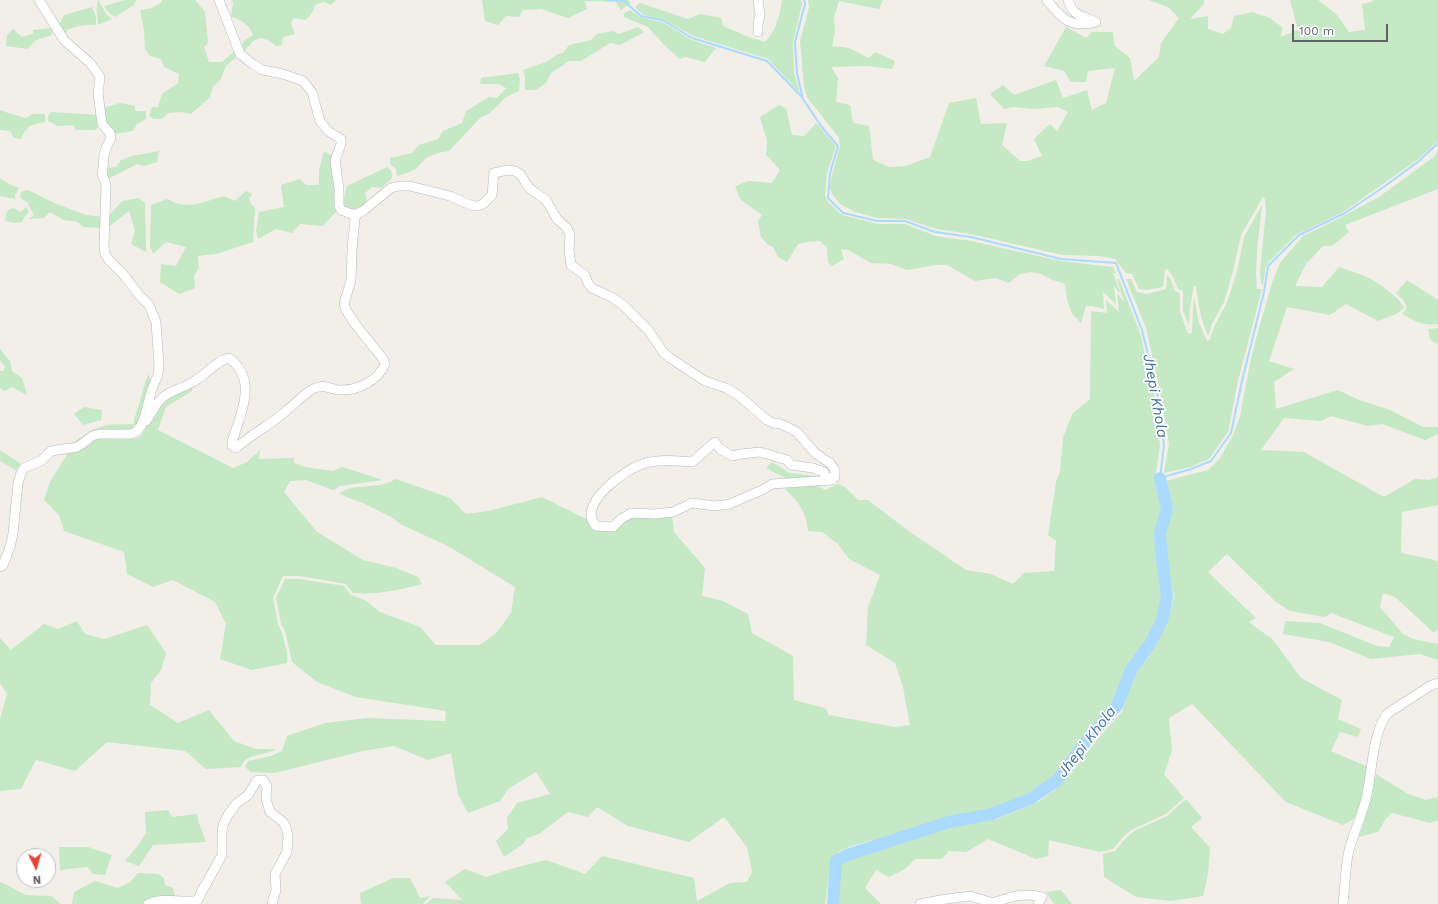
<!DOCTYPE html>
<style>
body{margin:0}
#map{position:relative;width:1438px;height:904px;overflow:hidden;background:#f1efe8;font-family:"Work Sans",sans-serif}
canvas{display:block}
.north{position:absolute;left:16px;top:848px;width:40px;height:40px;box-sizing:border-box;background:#fff;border:1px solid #bfc1c3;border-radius:50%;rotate:175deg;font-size:11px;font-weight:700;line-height:16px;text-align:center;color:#5f6368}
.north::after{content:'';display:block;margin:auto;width:14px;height:18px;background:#ea4335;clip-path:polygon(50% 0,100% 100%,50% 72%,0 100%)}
.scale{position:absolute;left:1292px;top:24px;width:96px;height:18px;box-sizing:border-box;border:2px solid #5f6368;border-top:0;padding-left:5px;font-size:12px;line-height:14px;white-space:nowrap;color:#5f6368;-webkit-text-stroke:3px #fff;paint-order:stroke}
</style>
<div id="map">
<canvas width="1438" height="904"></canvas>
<div class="north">N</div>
<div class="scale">100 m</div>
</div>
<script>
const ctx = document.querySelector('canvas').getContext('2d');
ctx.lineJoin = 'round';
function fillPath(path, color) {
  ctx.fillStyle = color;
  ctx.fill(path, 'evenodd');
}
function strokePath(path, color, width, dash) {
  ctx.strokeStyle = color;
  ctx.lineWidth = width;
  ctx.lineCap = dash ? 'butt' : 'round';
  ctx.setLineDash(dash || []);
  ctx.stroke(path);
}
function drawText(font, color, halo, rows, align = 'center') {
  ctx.font = font + ' "Work Sans",sans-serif';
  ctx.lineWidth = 3.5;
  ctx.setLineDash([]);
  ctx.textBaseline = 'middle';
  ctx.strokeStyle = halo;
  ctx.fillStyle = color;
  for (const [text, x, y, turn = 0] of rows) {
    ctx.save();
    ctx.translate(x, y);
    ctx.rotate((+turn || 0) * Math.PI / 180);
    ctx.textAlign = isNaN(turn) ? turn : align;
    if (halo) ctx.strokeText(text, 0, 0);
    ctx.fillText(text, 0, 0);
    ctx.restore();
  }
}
fillPath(new Path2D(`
 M98 0 107 15 112 19 98 25C98 16 95 9 98 0Z
 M125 0H136L134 5 115 17 109 13 104 6Z
 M162 0H195L205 12 208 43 204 47 209 62H222L236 50 237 56 226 66 221 79 213 87 210 97 191 114 182 112 168 113 162 119H154L149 116 152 107H158L162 94 178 83 179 74 164 67 161 59 150 56 145 49 144 30 140 10 152 8 162 2Z
 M231 0H336L331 5 324 2 316 4 312 13 306 20 293 18 291 24 295 34 283 37 282 45 276 46 268 40 261 38 253 41 243 53 240 47 245 40 253 35C249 24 242 21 231 16L233 3Z
 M482 0H628L631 3 621 10 616 2 585 1 587 9 568 18 541 9 523 10 519 17 506 16 498 25 485 21Z
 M782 0H801L802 4 793 43 794 73 800 93 768 59 693 36 662 19 643 15 635 7 640 3 688 19 700 14 721 18 723 26 746 36 765 42C776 31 780 15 782 0Z
 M808 0H883L879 9 839 1 834 17 835 32 832 46 849 48 869 58 875 52 895 61 892 69 867 66 831 67 838 78 836 102 850 105 853 123 869 126 873 160 889 167 906 166 930 157 949 103 976 98 981 124 1007 123 1002 145 1020 161H1027L1042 156 1034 139 1050 124 1057 131 1068 112 1058 107 1034 109 1013 107 1004 109 990 94 1003 85 1014 95 1056 80 1063 98 1087 90 1092 110 1106 103 1115 68 1088 71 1086 82H1071L1064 71 1044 66 1066 27 1086 38 1092 32H1113L1115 46 1130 58 1134 81 1159 57 1161 43 1179 18 1168 7 1149 0H1204V4L1190 19 1208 16V29L1223 34 1231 28 1234 16 1252 12 1270 18 1283 28 1280 37 1298 30 1290 0H1318L1337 15 1349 32 1365 30 1362 4 1372 2 1373 0H1438V141L1417 160 1343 212 1297 234 1266 265 1263 285 1261 283 1260 272 1266 210 1265 199 1263 197 1241 235 1233 271 1224 302 1212 324 1208 336C1201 319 1198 304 1196 286H1194L1190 307 1189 325 1183 311V291L1178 289 1172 275 1167 269 1165 270 1163 287 1148 290 1139 289 1132 274 1126 273 1115 259 1099 256 1062 255 971 234 936 229 906 219 877 218 855 212 840 204 832 194 830 188 832 174 840 146 839 138 807 97 804 87 800 41 807 16 809 7Z
 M92 7 96 16V25C86 24 76 26 67 30L65 38 56 25 61 22 64 15Z
 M630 10 640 17 662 22 692 40 716 48 705 62 686 57 680 59 666 47 648 27 624 17V13Z
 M638 27 644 32 620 45 610 43 581 61H569L551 73 546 83 536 90H525V77L523 70 546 62 558 54 563 53 569 45 591 40 597 34 613 31 619 34Z
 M52 28V35L36 40 28 49 6 46 7 35 13 29 22 37 33 34V30Z
 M518 73 520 79 519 91 506 97 490 113 480 118 449 151 437 153 426 158 416 169 404 174 397 176 396 169 391 165 390 158 412 153 419 145 438 139 443 131 462 123 466 111 489 97 497 98 506 88 499 84H480L481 78Z
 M120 103 135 106V111H146V119L137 124 133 131 113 134 103 123V108Z
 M779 105 786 108 792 135 804 136 816 123 836 146 827 173 825 194 827 201 842 215 878 224H905L936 236 971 241 1061 261 1113 267 1116 273H1113L1121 294 1114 286 1116 304 1103 292 1104 309 1092 306H1086L1081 323 1072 314 1067 299 1065 284 1050 279 1041 274 1031 272 1020 274 1009 283 995 278 975 281 947 265H936L907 270 891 264 871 263 848 250 841 249 844 259 832 266 828 262 827 248 820 241 806 242 798 244 787 262 778 257 773 247 768 245 761 237 758 221 762 215 740 199 735 186 749 181 772 183 780 170 766 155 767 141 760 117Z
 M0 110 11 114 26 118 32 114H45V122C30 125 27 125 21 139L14 138 10 131 0 130Z
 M51 112 99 115 100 125 95 130H76L73 125 58 126 48 121V116Z
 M159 151 157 162 144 166 137 164 106 180V168L116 167 121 160 132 156Z
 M324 151 334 157 337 211 323 226 300 224 292 233 276 229 258 239 256 231 259 212 284 207 281 185 300 179 306 185H319V170Z
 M1438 151V189L1345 225 1349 232 1332 246H1323L1306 264 1295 286 1322 287 1339 267C1349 271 1362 274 1371 279 1381 285 1400 298 1404 308L1396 314 1378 321 1346 304 1330 315 1287 307 1269 361 1294 369 1274 382 1276 409 1338 390 1359 400 1390 410 1423 427H1438V434L1425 440 1382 424 1368 426 1331 416 1321 421 1284 418 1261 450 1304 452 1384 497 1415 479 1429 480 1438 477V505L1402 512 1401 553 1431 559 1438 562V629L1434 633 1395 597 1383 593 1380 607 1403 634 1413 639 1438 644V660L1420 654 1371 659 1329 642 1283 634 1285 621 1320 623 1377 646 1389 647 1394 637 1331 613 1325 617 1290 611 1276 602 1227 554 1208 572 1256 618 1249 622 1273 640 1301 678 1342 700 1338 719 1361 729 1358 737 1340 732 1331 751 1368 767 1359 816 1343 825 1286 802 1192 704 1169 718 1172 751 1164 774 1184 798 1166 814 1133 829 1123 837 1113 849 1100 852 1049 840 1048 856 1036 859 988 839 966 852 949 851 942 859H915L905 869 889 877 876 870 865 888 881 904H838L839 896 840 864 857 856 950 825 997 819 1017 811 1040 801 1056 789 1070 775 1100 736 1122 712 1134 672 1147 659 1165 624 1174 597 1166 553 1165 536 1170 509 1165 481 1208 470 1220 458 1233 435 1240 416 1250 363 1258 331 1272 283 1280 263 1303 236 1334 221 1379 197 1435 156Z
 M387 167 391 171 392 178 381 188 372 187 365 193 367 202 363 208 354 212 341 208 347 186Z
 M0 178 9 184 19 188 15 195V199L0 196Z
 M28 190 54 203 86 215 104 217 101 228 83 227 78 222 64 220 50 212 44 218 29 219 34 215 27 202 20 198 21 192Z
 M246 191 252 194 249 199 251 204 255 208 253 242 216 254 198 256 199 268 194 276 195 288 179 294 160 282 161 264 176 266 186 247 166 242 153 254 150 246 151 205 167 199C188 211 202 202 224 196L235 201Z
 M139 198 145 203 146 252 131 244 135 231 129 211 106 229 108 217 122 201Z
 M1262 205 1257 251 1256 275 1257 289H1262L1238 381 1228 432 1209 459 1190 467 1164 473 1169 443 1160 391 1146 328 1126 279H1131L1137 292 1147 294 1166 289 1167 275 1170 278 1175 291 1180 293V312L1188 334 1192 333 1193 308 1194 297 1199 323 1207 341 1210 340 1214 327 1227 302 1237 272 1244 237Z
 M26 207 29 212 25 216 22 222 15 223 5 221 7 211 13 208 21 212Z
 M1117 279H1119L1140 333 1154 393 1160 446 1155 479 1163 510 1157 536 1163 597 1159 623 1146 646 1128 669 1112 705 1087 733 1069 756 1053 780 1027 796 999 808 975 814 945 818 911 830 851 846 838 852 831 864 825 904H426L433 898 462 900 445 882 465 869 486 877 510 869 546 860 585 874 602 856 694 878 697 901 730 883 747 882 752 872 747 847 724 817 689 842 628 826 597 807 588 817 568 812 539 834 527 838 523 844 504 857 496 841 508 829 507 818 517 803 550 794 536 772 508 789 500 801 468 813 458 794 451 753 428 760 394 746 363 751 274 773 251 772 245 767 248 761 271 756 282 751 287 736 325 723 367 718 445 721 446 711 356 697 317 682 292 662 285 631 281 624 276 598 285 579H300L344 586 351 595 365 600 380 612 420 627 436 645H480L497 632 511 613 515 587 448 546 402 525 391 517 365 504 339 494C351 484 370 488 384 484 388 483 392 481 396 479L450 498 466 514 488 511 542 497 588 520 597 529 627 518 672 515 674 532 705 568 702 596 723 601 748 614 752 633 793 656 794 700 825 708 829 715 895 727 910 725 903 687 895 663 866 645 868 607 880 575 849 559 838 544 822 532 808 531C806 512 799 502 785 489L792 486 815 484 825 490 838 484 845 487 858 500H868L910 532 966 570 991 574 1013 584 1024 573 1054 571 1056 541 1048 535 1056 482 1060 472 1063 438 1072 414 1090 399 1091 311 1107 313 1106 300 1119 312 1117 293 1124 302Z
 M1407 280 1438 300V324C1422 326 1416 321 1402 314L1407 308 1404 301 1396 293Z
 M1438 328V344L1430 340 1428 329Z
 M0 349 10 361 12 371 22 378 27 395 12 387 5 391 0 388V371H4L5 367 0 360Z
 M148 374 151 382 139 423 134 425 130 431 50 449 74 442 92 430 106 425 134 424V420Z
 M192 385V391L166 407 158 430 233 468 247 462 260 450 259 459 294 458V463L305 467 333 471 342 467 383 480 340 486 333 490 306 480 290 481 284 492 317 532 363 560 396 568 418 577 422 584C400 590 376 595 353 593L346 584 300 576H283L273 598 278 624 282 633 287 653V663L252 670 220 659 226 624 215 602 173 580 153 587 127 574 124 552 64 531 59 515 44 500 50 482 68 453 93 440 104 437 136 439 141 436 162 401Z
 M84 407 102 410 101 420 83 425 74 414Z
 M0 450 21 464 16 470 0 461Z
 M772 462 790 473 824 477 795 481 785 478 766 468Z
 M77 621 85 634 104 639 147 625 166 653 161 670 151 683 150 705 178 723 209 710 234 741 256 749H276C265 756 245 753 241 767L206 769 185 751 107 742 75 771 36 760 21 789 0 791V719L7 694 0 683V638L11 650 44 624 58 629Z
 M1376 774 1408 794 1426 800 1438 797V820L1430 823 1392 813 1385 820 1378 832 1359 837 1370 803Z
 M1186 799 1202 818 1191 827 1210 848 1208 874 1203 896 1171 901 1136 897 1104 877 1103 854 1115 851 1126 838 1134 831 1167 816Z
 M168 810 172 817 197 814 199 823 206 842 153 845 139 866 125 861 139 844 146 833 145 812Z
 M59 847H88L112 855 105 875 93 874 88 867 60 870Z
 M138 873 158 874 164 878 165 885 173 888 176 900 145 904H72L74 892 95 881 118 888 130 882Z
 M393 878H410L420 898 430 896 423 904H361L360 893Z
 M1 882 26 895 51 896 61 904H0V883Z
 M1061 890 1072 904H1054L1046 892Z`), '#c5e8c5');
strokePath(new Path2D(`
 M607 0 624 1 641 16 662 20 692 38 767 61 802 97
 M804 0 805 4 795 42 797 73 803 99 821 126 838 146 830 173 828 198 843 213 877 221H905L935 232 971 237 1061 259 1116 263 1142 330 1157 392 1164 445 1160 478 1191 469 1211 461 1231 433 1242 381 1264 292 1268 266 1299 235 1345 213 1385 186 1419 161 1438 143`), '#aadaff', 2);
strokePath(new Path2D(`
 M833 904 836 861 847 855 949 822 992 814 1030 799 1058 780 1089 737 1117 706 1131 670 1149 645 1162 621 1167 596 1162 558 1160 533 1167 509 1160 478`), '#aadaff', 12);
const minor = new Path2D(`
 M219 0 240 54 254 65 263 70 283 74 303 81 312 92 320 121 328 131 341 139V144L335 161 339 189V206L341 210 352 214H357L364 210 391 188 399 186H410L450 196 473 206H478L483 204 492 195 494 173 508 170 515 171 521 175 529 188 546 200 557 219 567 228 570 235 569 250 571 265 585 275 588 283 592 288 613 298 623 305 649 331 663 352 670 358 705 381 726 388 738 395 767 420 773 423 781 424 797 432 815 453 830 463 835 470V476L832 480 772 484 764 489 730 504 715 506 692 503 673 512 655 514 631 513 621 519 613 527 596 526C575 505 627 467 646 463 661 459 677 461 692 462L715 442 720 449 732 456 741 454 760 452 787 460 791 465 813 468 824 472 825 477 834 478
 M1047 0C1061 18 1070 29 1096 22 1081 14 1074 18 1068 0
 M758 32V24L760 15 758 0
 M146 421C152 414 155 404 162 398 171 390 183 388 193 382 206 375 215 361 229 358 259 380 240 415 232 442V446L236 448C252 434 270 425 286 411 295 404 304 393 315 388 323 384 331 389 339 390 357 391 378 381 385 364L383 359C375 348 346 316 344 304L351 280 352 250 355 218 357 214
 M0 567 3 565 10 547 13 534 18 483 21 473 24 468 41 461 51 451 77 447 82 444 92 436 100 434H131L136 432 141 426 145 415 152 389 158 375 159 365 156 322 149 305 139 295 123 274 109 260 105 254 104 247 106 185 102 174 103 169 104 155 106 148 111 138 110 133 102 124 98 93 100 77 91 64 64 40 39 0
 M148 904C164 896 182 904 198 900 201 895 201 890 205 886L222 855V833L223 825 228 815 236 804 248 795 256 782 258 780H263L265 783 267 787 266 799 270 812 283 822 286 827 288 836 287 852 275 874 276 890 272 904
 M920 904 940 900 970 896 993 903C1009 897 1025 892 1042 897L1038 904
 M1343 904C1345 888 1345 871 1348 855 1352 836 1361 818 1366 799 1372 776 1372 731 1388 713L1430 686 1438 683`);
strokePath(minor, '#b5b8bc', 10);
strokePath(minor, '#fff', 9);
drawText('italic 15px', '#4174aa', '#fff', [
 ["Jhepi Khola",1155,396,80],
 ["Jhepi Khola",1087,742,-52]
]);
</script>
